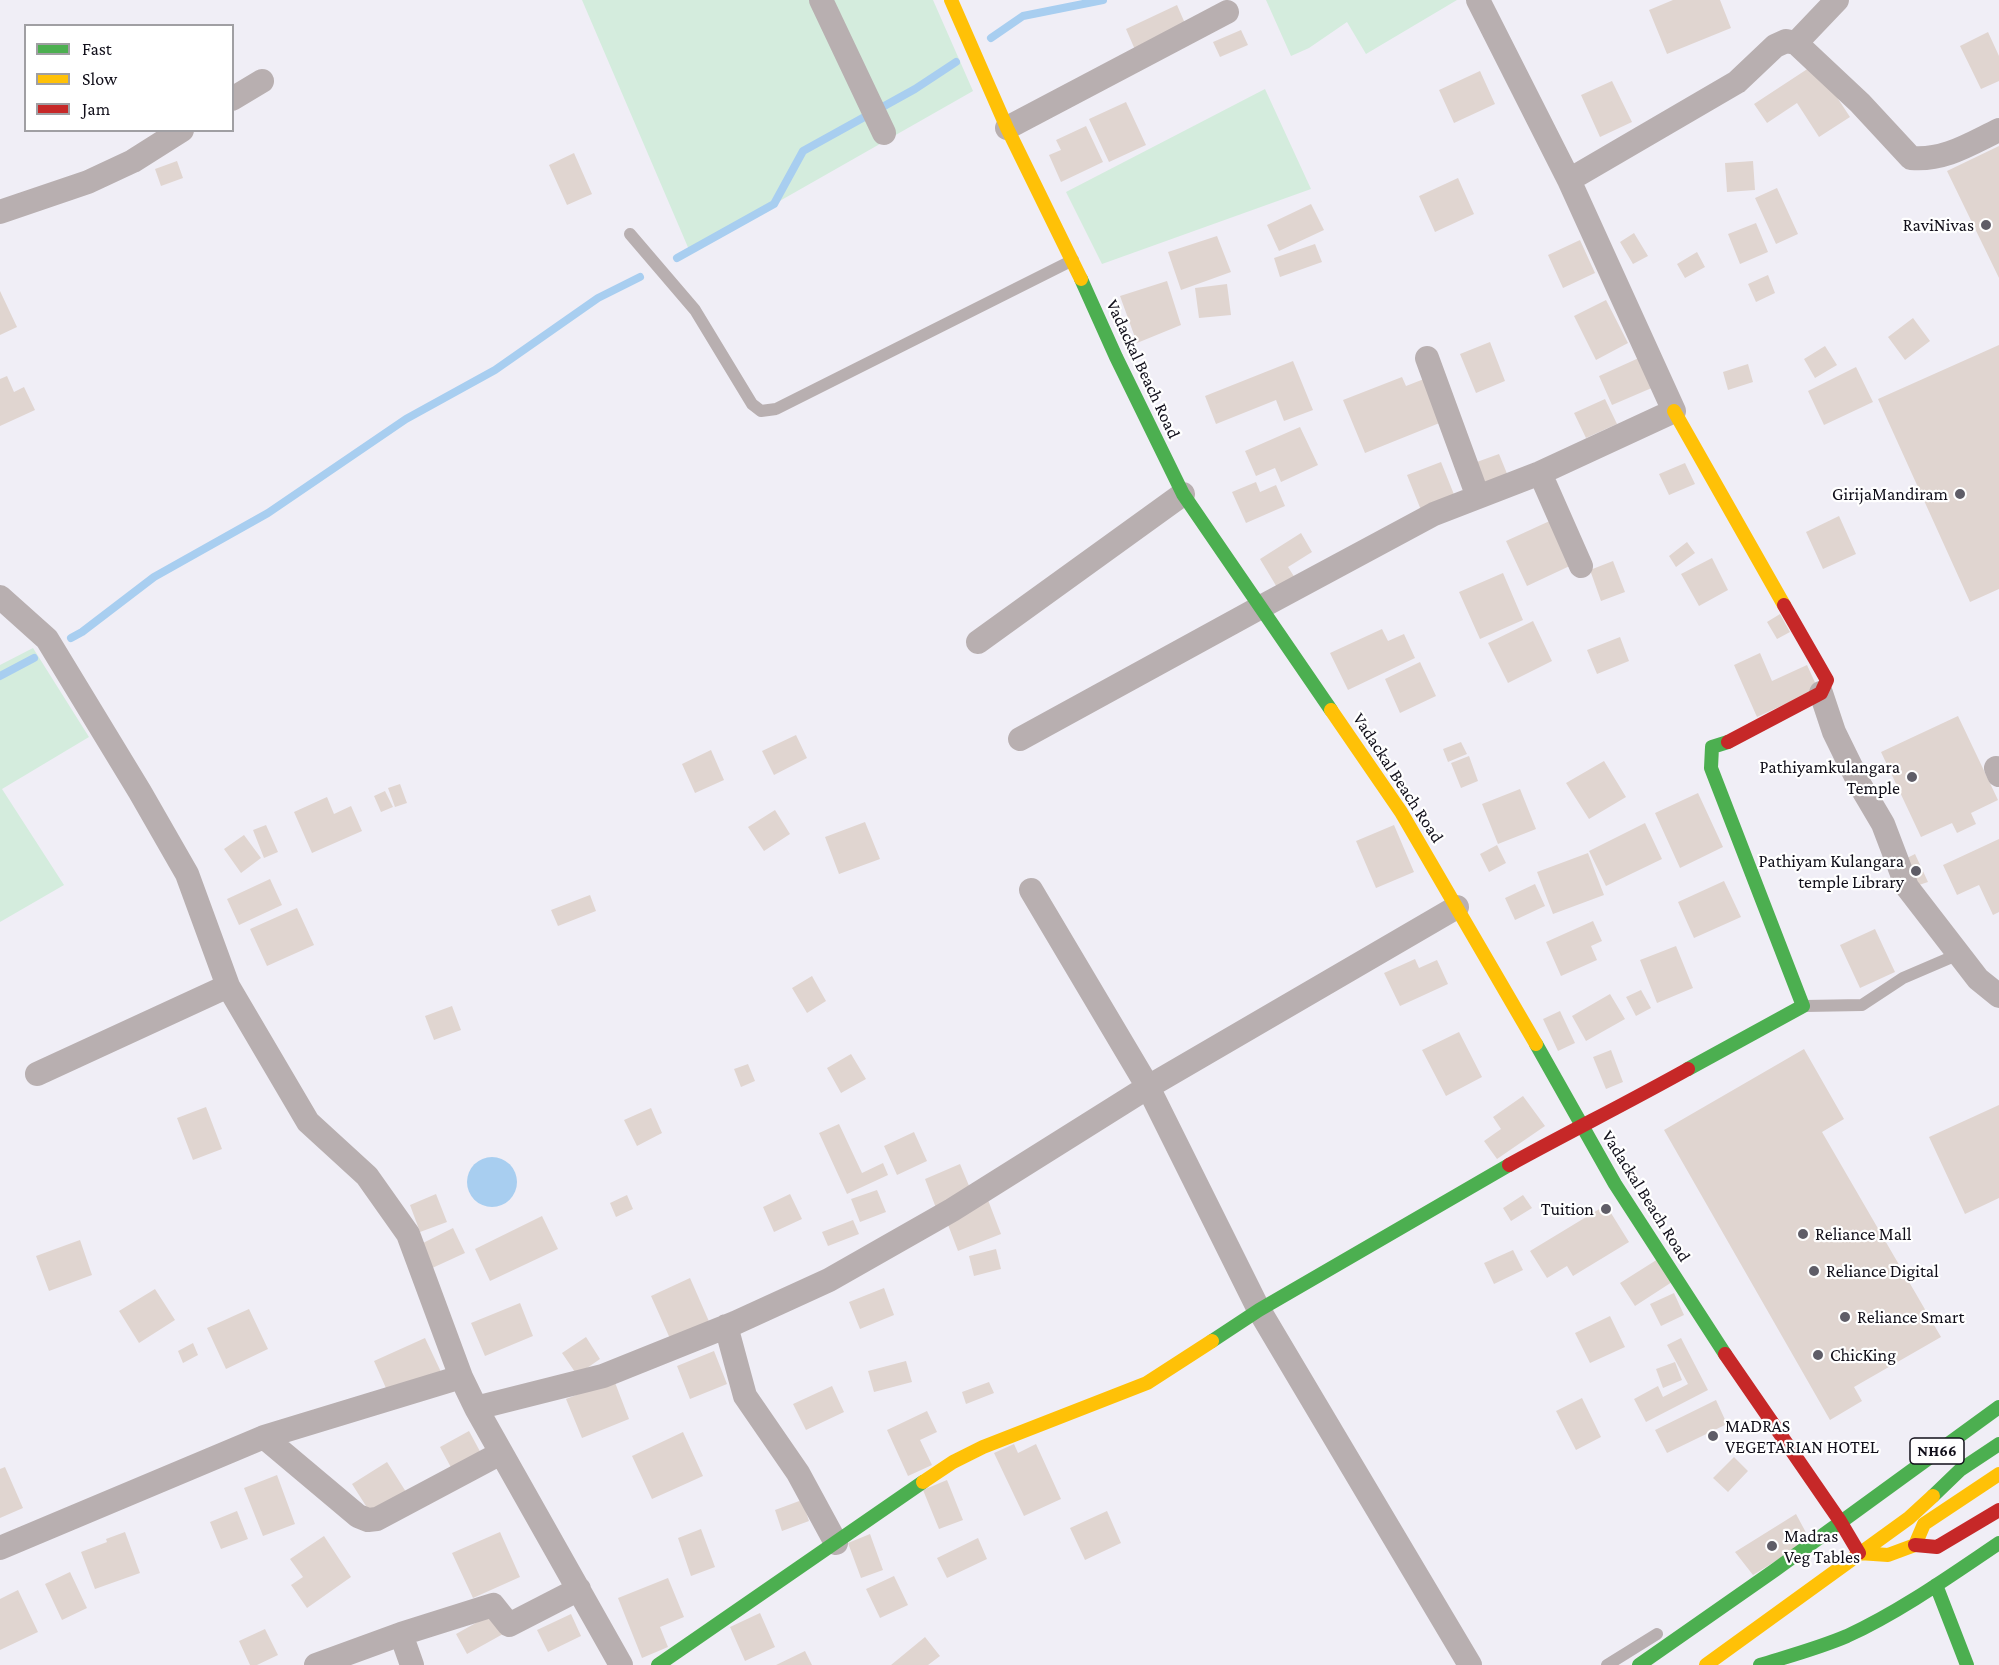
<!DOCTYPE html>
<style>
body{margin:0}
#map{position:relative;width:1999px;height:1665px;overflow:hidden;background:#f0eef6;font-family:"Crimson Pro",serif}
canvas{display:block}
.legend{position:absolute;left:24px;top:24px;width:210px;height:108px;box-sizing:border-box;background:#fff;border:2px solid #a09fa3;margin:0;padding:8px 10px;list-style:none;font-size:18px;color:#110f1a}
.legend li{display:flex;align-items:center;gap:12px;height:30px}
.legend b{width:30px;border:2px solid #a09fa3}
</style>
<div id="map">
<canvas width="1999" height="1665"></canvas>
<ul class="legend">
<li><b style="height:8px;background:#4caf50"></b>Fast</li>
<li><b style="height:8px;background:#ffc107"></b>Slow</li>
<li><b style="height:8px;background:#c62828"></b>Jam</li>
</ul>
</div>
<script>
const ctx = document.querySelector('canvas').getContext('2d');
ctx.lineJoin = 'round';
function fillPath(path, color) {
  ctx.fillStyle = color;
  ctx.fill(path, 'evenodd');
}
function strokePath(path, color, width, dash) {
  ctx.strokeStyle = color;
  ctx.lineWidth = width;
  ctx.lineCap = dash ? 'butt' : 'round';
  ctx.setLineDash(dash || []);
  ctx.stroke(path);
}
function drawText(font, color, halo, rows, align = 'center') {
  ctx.font = font + ' "Crimson Pro",serif';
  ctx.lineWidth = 4.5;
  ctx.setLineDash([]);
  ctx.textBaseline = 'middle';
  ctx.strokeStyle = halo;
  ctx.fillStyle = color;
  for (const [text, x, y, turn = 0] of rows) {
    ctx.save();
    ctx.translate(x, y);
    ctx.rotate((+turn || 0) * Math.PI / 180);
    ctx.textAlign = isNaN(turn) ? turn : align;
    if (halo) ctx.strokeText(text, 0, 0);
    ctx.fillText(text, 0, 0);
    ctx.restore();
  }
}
fillPath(new Path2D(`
 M582 0H933L973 91 690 252Z
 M1266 0H1457L1366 54 1347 22 1309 48 1291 56Z
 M1265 89 1311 189 1102 264 1066 192Z
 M33 648 89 737 2 789 64 885 0 922V665Z`), '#d4ecdd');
fillPath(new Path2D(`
 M467 1182a25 25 0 1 1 50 0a25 25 0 1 1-50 0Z`), '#a8cef0');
strokePath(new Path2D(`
 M991 38 1023 16 1103 0
 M677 258 774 204 803 151 915 89 956 62
 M71 638 82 632 154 577 268 513 406 419 495 370 598 298 640 277
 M0 676 34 658`), '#a8cef0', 8);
fillPath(new Path2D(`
 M1673 0H1720L1731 28 1667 54 1649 10Z
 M1177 5 1187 28 1136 52 1126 29Z
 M1241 30 1248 45 1220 57 1213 42Z
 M1988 32 1999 56V81L1981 89 1960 46Z
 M1815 64 1850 117 1819 137 1797 103 1767 123 1754 104Z
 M1480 71 1495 104 1454 123 1439 90Z
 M1612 81 1632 122 1600 137 1581 95Z
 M1126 102 1146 145 1109 162 1089 119Z
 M1086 126 1103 162 1061 182 1049 155 1061 150 1056 140Z
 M1999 146V278L1947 171Z
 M574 153 592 194 567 205 549 165Z
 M177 161 183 178 161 186 155 169Z
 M1753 161 1755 190 1727 192 1725 163Z
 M1458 178 1474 214 1435 232 1419 196Z
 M1777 188 1798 234 1776 244 1755 198Z
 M1311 204 1324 230 1279 251 1267 225Z
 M1756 223 1768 252 1740 264 1728 234Z
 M1634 233 1648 256 1633 264 1620 242Z
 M1217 236 1231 272 1181 290 1168 252Z
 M1580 240 1595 273 1563 288 1548 255Z
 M1315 244 1322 262 1280 277 1274 258Z
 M1697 252 1705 267 1685 278 1677 264Z
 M1768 275 1775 293 1756 302 1748 284Z
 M1167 281 1181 325 1137 343 1120 296Z
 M1227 284 1231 315 1199 318 1195 288Z
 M0 291 17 327 0 335Z
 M1606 300 1628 343 1596 360 1574 316Z
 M1913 318 1930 341 1905 360 1888 337Z
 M1490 342 1505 381 1476 393 1460 354Z
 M1999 345V589L1970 602 1878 399Z
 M1825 346 1837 365 1815 378 1804 359Z
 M1641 357 1654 387 1612 405 1599 376Z
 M1293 361 1313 410 1284 421 1276 400 1216 424 1205 396Z
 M1748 364 1753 382 1728 390 1723 372Z
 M1856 367 1873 402 1824 425 1808 391Z
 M7 376 14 392 24 387 35 410 0 426V379Z
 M1402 377 1406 386 1424 379 1442 422 1365 453 1343 400Z
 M1605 399 1617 424 1586 438 1574 413Z
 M1300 427 1318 465 1281 482 1275 468 1256 476 1245 451Z
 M1499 454 1510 481 1485 491 1474 463Z
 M1441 462 1455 497 1421 510 1407 475Z
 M1685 463 1695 484 1669 495 1659 474Z
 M1256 482 1260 492 1276 485 1285 506 1246 523 1232 492Z
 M1839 516 1856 554 1823 569 1806 532Z
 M1554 519 1574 564 1527 586 1506 541Z
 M1301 533 1312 552 1288 567 1295 578 1278 589 1260 559Z
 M1687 542 1695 553 1676 567 1669 556Z
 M1712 558 1728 590 1699 606 1681 574Z
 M1613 561 1625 592 1601 601 1590 570Z
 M1503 573 1523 620 1480 639 1459 592Z
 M1780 614 1790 632 1777 639 1767 622Z
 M1533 621 1552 661 1508 683 1488 643Z
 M1382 629 1388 641 1404 634 1415 658 1348 690 1330 653Z
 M1620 637 1629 661 1597 674 1587 650Z
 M1760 653 1772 681 1807 665 1818 689 1757 717 1734 665Z
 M1420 662 1436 696 1400 713 1385 679Z
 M1958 716 1998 800 1971 813 1976 824 1957 833 1952 823 1921 837 1881 752Z
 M796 735 807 758 774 775 762 751Z
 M1461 742 1467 754 1448 762 1443 749Z
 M711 750 724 780 695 793 682 764Z
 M1469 756 1478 781 1461 788 1451 763Z
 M1604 761 1626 797 1589 819 1566 783Z
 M400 784 407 803 395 807 388 788Z
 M1520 789 1536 829 1498 844 1482 804Z
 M385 791 393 807 381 812 374 796Z
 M1698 793 1723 847 1680 868 1655 813Z
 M327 797 334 814 351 806 362 831 312 853 294 812Z
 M775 810 790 834 764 851 748 827Z
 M865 822 880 859 839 874 825 837Z
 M1645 823 1662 859 1606 886 1589 851Z
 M266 825 278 852 264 858 253 830Z
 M1394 825 1414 872 1376 888 1356 841Z
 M244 835 261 858 241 873 224 849Z
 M1999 839V912L1993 915 1979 885 1957 895 1943 865Z
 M1497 845 1506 863 1489 872 1480 854Z
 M1588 853 1604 895 1553 914 1537 872Z
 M1915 854 1928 882 1916 886 1905 859Z
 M270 879 282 905 239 925 227 899Z
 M1724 881 1741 917 1694 938 1678 902Z
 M1535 884 1545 906 1515 920 1505 898Z
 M590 895 596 911 558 926 551 910Z
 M297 908 314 945 267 966 250 929Z
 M1593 921 1602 941 1591 946 1597 960 1561 976 1546 942Z
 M1875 929 1895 972 1860 988 1840 945Z
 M1676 946 1693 988 1657 1003 1640 960Z
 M1415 959 1419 968 1437 960 1448 984 1400 1006 1384 973Z
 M812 976 826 1001 807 1013 792 988Z
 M1641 990 1651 1008 1636 1016 1626 997Z
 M1610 994 1625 1019 1586 1041 1572 1016Z
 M452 1006 461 1030 434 1040 425 1016Z
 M1560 1011 1575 1043 1558 1051 1543 1019Z
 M1459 1032 1482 1077 1446 1096 1422 1050Z
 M1804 1049 1844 1119 1822 1132 1941 1337 1854 1387 1862 1401 1830 1420 1664 1130Z
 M1611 1050 1623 1082 1606 1089 1593 1057Z
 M851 1054 866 1079 841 1093 827 1068Z
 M748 1064 755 1081 741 1087 734 1069Z
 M1523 1096 1545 1126 1497 1159 1484 1141 1501 1129 1493 1117Z
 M1999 1105V1198L1965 1214 1929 1137Z
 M206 1107 222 1149 193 1160 177 1118Z
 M651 1108 662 1133 637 1146 624 1120Z
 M839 1124 862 1173 883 1163 888 1175 847 1194 819 1133Z
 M914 1132 927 1161 897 1175 884 1146Z
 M960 1164 972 1193 936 1208 925 1179Z
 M877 1190 886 1212 860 1222 851 1199Z
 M436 1194 447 1222 420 1232 410 1205Z
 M790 1194 802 1219 774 1232 763 1207Z
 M627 1195 633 1209 616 1217 610 1203Z
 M1523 1195 1532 1208 1511 1221 1503 1208Z
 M988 1200 1001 1234 958 1251 945 1217Z
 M1606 1205 1629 1242 1573 1276 1567 1266 1547 1278 1530 1251Z
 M542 1216 558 1249 490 1281 475 1249Z
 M853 1220 859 1234 828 1246 822 1232Z
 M453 1228 465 1253 430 1269 419 1245Z
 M80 1240 92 1275 49 1291 36 1256Z
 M996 1249 1001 1269 974 1276 969 1256Z
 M1513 1250 1523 1270 1494 1284 1484 1263Z
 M1658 1259 1672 1282 1635 1306 1620 1283Z
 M690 1278 711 1326 672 1343 651 1296Z
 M884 1288 894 1315 860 1329 849 1302Z
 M155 1289 175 1320 139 1343 119 1311Z
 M1674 1293 1684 1315 1661 1326 1650 1304Z
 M520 1303 533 1336 485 1356 471 1323Z
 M249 1309 268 1349 226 1369 207 1328Z
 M1610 1316 1625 1347 1590 1363 1575 1333Z
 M586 1337 600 1359 577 1375 562 1353Z
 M425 1338 441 1372 389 1395 374 1361Z
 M1681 1338 1708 1390 1646 1422 1634 1399 1658 1386 1663 1397 1688 1384 1667 1345Z
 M193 1343 198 1355 183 1363 178 1351Z
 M714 1351 727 1384 690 1399 677 1366Z
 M906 1361 912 1382 874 1392 868 1371Z
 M1675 1362 1682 1380 1663 1388 1656 1369Z
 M614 1380 629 1419 582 1438 566 1399Z
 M989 1382 994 1393 966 1404 962 1392Z
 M832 1386 844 1412 806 1430 793 1404Z
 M1582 1398 1601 1437 1576 1450 1556 1411Z
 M1716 1400 1727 1424 1667 1453 1655 1430Z
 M927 1411 937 1432 920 1440 932 1465 908 1476 887 1430Z
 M469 1431 483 1457 454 1473 440 1447Z
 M683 1432 703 1476 652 1499 632 1456Z
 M1014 1444 1018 1453 1036 1444 1061 1499 1024 1516 994 1453Z
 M1734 1457 1748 1471 1728 1492 1713 1478Z
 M387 1462 408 1495 373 1517 352 1484Z
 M5 1467 23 1508 0 1518V1469Z
 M277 1475 295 1524 263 1536 244 1488Z
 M947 1480 963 1520 939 1529 923 1490Z
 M802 1500 809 1521 782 1531 775 1510Z
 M237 1511 248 1539 221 1549 210 1522Z
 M1107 1511 1121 1543 1085 1560 1070 1528Z
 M1796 1514 1810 1540 1753 1575 1735 1552Z
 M701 1529 715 1567 691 1576 678 1538Z
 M125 1532 140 1573 95 1589 81 1552 107 1542 106 1539Z
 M500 1532 520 1577 473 1598 452 1553Z
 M870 1534 883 1570 861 1578 848 1543Z
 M324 1536 351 1577 307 1608 291 1585 303 1577 290 1559Z
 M978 1538 987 1559 947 1578 937 1558Z
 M70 1572 87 1608 62 1620 45 1584Z
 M894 1576 908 1605 880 1618 866 1589Z
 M668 1578 684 1617 660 1627 668 1647 642 1658 618 1598Z
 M18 1590 38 1632 0 1650V1599Z
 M760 1613 775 1647 745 1661 730 1627Z
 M492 1614 503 1634 467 1654 456 1634Z
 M571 1614 581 1636 548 1652 537 1630Z
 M265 1629 278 1655 257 1665H250L239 1641Z
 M925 1637 940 1656 928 1665H891Z
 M805 1651 812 1665H776Z`), '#e0d5d0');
strokePath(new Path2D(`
 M630 234 695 310 752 404 761 411 776 409 1073 260
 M1805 1006 1862 1005 1903 978 1959 954
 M1607 1665 1657 1634`), '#b8afb0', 12);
strokePath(new Path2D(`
 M821 0 884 133
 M1478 0 1569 180
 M1796 43 1837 0
 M232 99 262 81
 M1007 128 1227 12
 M0 212 88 182 133 161 182 130
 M1427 358 1478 497
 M1540 473 1581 566
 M0 597 47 639 140 792 187 874 228 986 308 1122 367 1176 408 1234 461 1377 476 1408 621 1665
 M978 642 1183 494
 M1821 693 1834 732 1860 785 1883 824 1907 887 1978 979 1999 996
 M1020 739 1261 607 1434 514 1540 473 1674 411 1569 180 1737 82 1775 46 1786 41 1796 43 1860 103 1911 158C1944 161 1970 144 1999 130
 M1996 768 1999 775
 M1031 890 1148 1087 1259 1310 1470 1665
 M37 1074 228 986
 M726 1326 745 1396 798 1473 836 1543
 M476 1408 603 1376 735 1323 829 1280 952 1210 1148 1087 1457 907
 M264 1437 358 1516 368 1520 377 1519 501 1453
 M0 1548 264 1437 461 1377
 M401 1634 412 1665
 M316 1665 401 1634 493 1605 509 1625 579 1589`), '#b8afb0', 24);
strokePath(new Path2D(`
 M1081 279 1116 357 1183 494 1331 710
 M1536 1044 1615 1184 1725 1354
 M1688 1069 1803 1006 1711 768 1712 747 1728 742
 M1212 1341 1259 1310 1509 1165
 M1933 1496 1960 1470 1999 1444
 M1936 1585 1967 1665
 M658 1665 923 1482
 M1639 1665 1775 1570 1999 1407
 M1760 1665C1789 1656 1819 1648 1847 1636 1901 1611 1950 1576 1999 1543`), '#4caf50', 14);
strokePath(new Path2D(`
 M951 0 1007 128 1081 279
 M1674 411 1784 605
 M1331 710 1401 812 1536 1044
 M923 1482 953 1462 983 1447 1147 1383 1212 1341
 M1859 1553 1888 1555 1915 1545 1924 1524 1999 1474
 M1706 1665 1909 1518 1933 1496`), '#ffc107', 14);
strokePath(new Path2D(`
 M1728 742 1821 693 1827 680 1784 605
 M1509 1165C1569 1132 1629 1102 1688 1069
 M1725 1354 1840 1521 1859 1553
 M1915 1545 1937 1547 1999 1510`), '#c62828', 14);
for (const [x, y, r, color] of [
 [1986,225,6,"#5f5d67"],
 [1960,494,6,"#5f5d67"],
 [1912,777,6,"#5f5d67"],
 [1916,871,6,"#5f5d67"],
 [1606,1209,6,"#5f5d67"],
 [1803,1234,6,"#5f5d67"],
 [1814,1271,6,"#5f5d67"],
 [1845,1317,6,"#5f5d67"],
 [1818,1355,6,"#5f5d67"],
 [1713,1436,6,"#5f5d67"],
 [1772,1546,6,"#5f5d67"]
]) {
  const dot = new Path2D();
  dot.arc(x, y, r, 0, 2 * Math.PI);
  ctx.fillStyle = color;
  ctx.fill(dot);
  strokePath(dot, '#fff', 2);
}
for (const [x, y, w] of [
 [1937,1451,54]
]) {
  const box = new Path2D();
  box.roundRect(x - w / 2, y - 13, w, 26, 4.5);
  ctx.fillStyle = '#fff';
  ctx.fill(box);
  strokePath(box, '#110f1a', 1.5);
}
drawText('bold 16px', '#110f1a', null, [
 ["NH66",1937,1451]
]);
drawText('18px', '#110f1a', '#fff', [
 ["RaviNivas",1974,225,"right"],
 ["GirijaMandiram",1948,494,"right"],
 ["Pathiyamkulangara",1900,767,"right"],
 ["Temple",1900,788,"right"],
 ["Pathiyam Kulangara",1904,861,"right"],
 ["temple Library",1904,882,"right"],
 ["Tuition",1594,1209,"right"],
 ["Reliance Mall",1815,1234],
 ["Reliance Digital",1826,1271],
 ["Reliance Smart",1857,1317],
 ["ChicKing",1830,1355],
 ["MADRAS",1725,1426],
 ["VEGETARIAN HOTEL",1725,1447],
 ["Madras",1784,1536],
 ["Veg Tables",1784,1557]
], 'left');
drawText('18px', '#110f1a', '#fff', [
 ["Vadackal Beach Road",1143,369,65],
 ["Vadackal Beach Road",1398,778,57],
 ["Vadackal Beach Road",1646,1196,58]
]);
</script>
